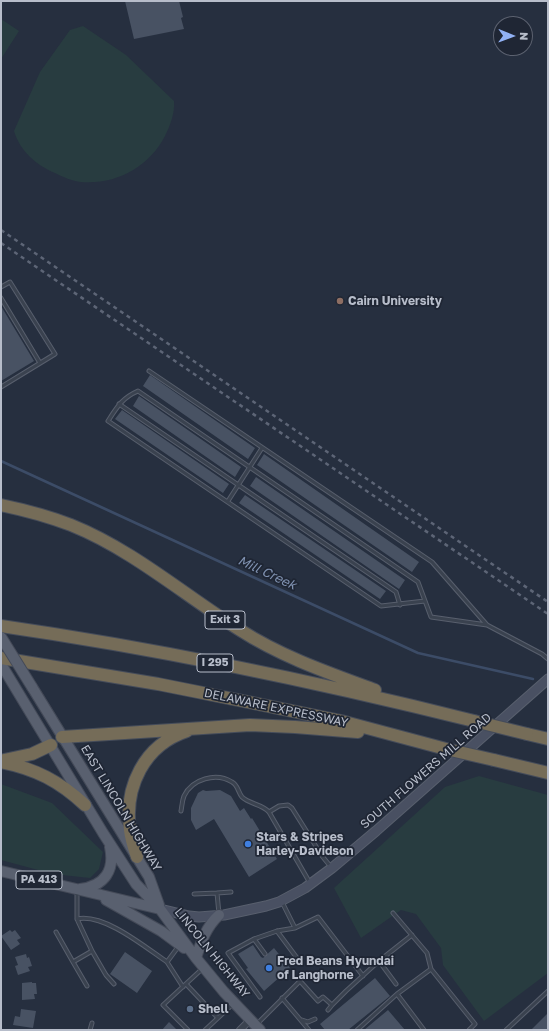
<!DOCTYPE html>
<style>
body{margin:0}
#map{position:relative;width:549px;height:1031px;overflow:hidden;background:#262f3f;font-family:"Golos Text",sans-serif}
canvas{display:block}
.frame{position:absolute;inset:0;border:2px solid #b7bdca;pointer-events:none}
.north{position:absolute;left:493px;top:16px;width:40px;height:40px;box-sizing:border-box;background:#1f2634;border:1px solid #5c6270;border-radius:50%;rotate:91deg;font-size:11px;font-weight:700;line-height:16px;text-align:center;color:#b7bdca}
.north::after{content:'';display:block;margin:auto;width:14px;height:18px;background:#91b1f4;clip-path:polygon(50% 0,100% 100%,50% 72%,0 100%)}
</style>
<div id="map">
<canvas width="549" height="1031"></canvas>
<div class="frame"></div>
<div class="north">N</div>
</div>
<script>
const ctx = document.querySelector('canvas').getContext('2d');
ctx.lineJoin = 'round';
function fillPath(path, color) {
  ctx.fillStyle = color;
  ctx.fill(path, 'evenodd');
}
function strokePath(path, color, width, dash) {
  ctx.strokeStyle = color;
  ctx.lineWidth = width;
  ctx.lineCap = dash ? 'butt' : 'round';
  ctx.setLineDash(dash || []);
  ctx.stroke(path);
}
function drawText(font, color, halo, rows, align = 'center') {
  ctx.font = font + ' "Golos Text",sans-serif';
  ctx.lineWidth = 3.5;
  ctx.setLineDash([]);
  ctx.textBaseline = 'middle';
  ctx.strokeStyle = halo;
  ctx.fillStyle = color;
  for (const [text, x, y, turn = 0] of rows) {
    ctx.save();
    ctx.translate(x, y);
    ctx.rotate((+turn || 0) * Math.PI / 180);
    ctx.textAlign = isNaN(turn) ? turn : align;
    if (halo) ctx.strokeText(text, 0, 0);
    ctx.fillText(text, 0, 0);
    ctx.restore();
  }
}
fillPath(new Path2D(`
 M1 19 19 31 1 59Z
 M83 26 126 55 174 101C175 113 170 126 165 136 149 167 116 185 81 182 72 181 63 177 55 173 36 165 20 151 14 131L40 72 70 30Z
 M479 776 548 795V973L484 1021 443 965 441 948 416 914 401 910 361 938 334 888 445 787Z
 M1 784 52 803 103 852 99 869 90 878 53 874 1 860Z`), '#283c40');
strokePath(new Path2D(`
 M1 461 418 653 533 679`), '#3c4c67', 2.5);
fillPath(new Path2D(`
 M125 1H179L183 17 181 18 184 29 134 39Z
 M1 306 34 361 1 381Z
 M150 375 255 448 248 459 143 386Z
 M139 396 241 467 235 477 133 406Z
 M122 410 229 484 223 493 115 419Z
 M264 454 419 562 412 572 257 465Z
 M256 477 405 580 399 589 250 486Z
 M245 495 386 591 380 599 239 503Z
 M203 790 206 791 220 790 231 796 240 811 244 808 251 819 252 818 277 859 249 877 214 819 196 830 191 820V808L198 793Z
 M10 930 12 932 15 930 21 938 17 940 20 944 11 950 1 936Z
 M253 945 261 957 263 958 274 948 290 968 264 991 246 969 248 968 238 954Z
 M125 952 152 971 137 993 110 974Z
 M26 954 27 958 29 957 32 966 28 967 30 971 18 975 15 966 18 965 15 957Z
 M375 978 390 996 348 1030H325L320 1024Z
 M32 982V983H36L37 994H34L35 999 22 1000V983Z
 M21 1009 36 1011 33 1028 13 1025 15 1016 20 1017Z
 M388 1010 405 1030H364Z
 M548 1013V1030H531Z
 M169 1022 177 1030H162Z`), '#485263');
const lane = new Path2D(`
 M1 287 10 282 55 354 1 387
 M1 298 40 363
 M149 371 432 562 487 625
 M119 404 396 592 400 605
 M228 501 262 448
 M425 601 381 606 108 421C117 407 122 398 138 391L418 582 431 617 487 625 542 654 548 659
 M181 811C182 806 182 801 184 796 192 779 216 772 232 782 238 785 238 792 242 797 249 804 262 804 269 812L310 883
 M269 812 279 806 288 805 292 808 322 856 331 867
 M77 891V919C104 913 145 947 167 962
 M217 893 231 892
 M194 894 217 893 219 914
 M282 902 295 928
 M393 913 427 953 431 969
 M77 919 92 951 73 962 87 986
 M277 931 297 958
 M56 932 73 962
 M254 939 265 954
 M178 947 167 962 183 987
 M92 951 106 975 114 984
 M379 961 412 935
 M186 984 218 1018
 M397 994 424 1030
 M260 997 228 953 254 939 277 931 295 928 318 917 363 976
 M282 998 309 1030
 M328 1010 332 1005
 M302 1020 308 1022 315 1019
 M257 1024 300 981 318 1001 323 997 332 1005 346 991 379 961 396 984
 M90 1030 92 1023
 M188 1030 163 1005 202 969
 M205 1030 233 1004
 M357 1030 397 994 431 969 475 1024 469 1030
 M506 1030 548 991`);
const street = new Path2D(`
 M240 1030 250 1020`);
const secondary = new Path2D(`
 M160 909 189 916 199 917 224 915 266 906 279 902 305 888 332 868 376 831 548 679`);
const primary = new Path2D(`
 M1 664 103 833 136 884 160 909 196 958 224 992 260 1030
 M32 687 149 877 159 905
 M1 871 160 909
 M80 889C105 886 115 870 110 847
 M106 900 161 931 184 948
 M196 958C201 942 206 927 219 915`);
const highway = new Path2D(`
 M1 505C25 510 48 516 71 525 133 550 184 595 240 630 282 657 329 673 375 690
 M1 626C160 649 318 682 474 721
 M1 658 158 684 253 703 341 721 446 749
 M527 734 548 739
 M62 737 250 725 295 727 358 732
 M4 760 32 754 51 745
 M494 760 548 773
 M1 762C36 769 59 781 85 805
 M137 857C134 848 131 839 130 830 124 787 144 745 187 731`);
strokePath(lane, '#585f6d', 5);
strokePath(street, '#585f6d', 8);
strokePath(secondary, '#585f6d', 11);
strokePath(primary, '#444a58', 12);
strokePath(highway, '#454c5a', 14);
strokePath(lane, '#3a424f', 3);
strokePath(street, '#3a424f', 6);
strokePath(secondary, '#495062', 9);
strokePath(primary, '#59606f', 10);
strokePath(highway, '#756c58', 12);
strokePath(new Path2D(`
 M1 230 548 602
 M1 243 548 614`), '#5d6576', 2.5, [4, 4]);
const primaryBridge = new Path2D(`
 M1 637 32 687`);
const highwayBridge = new Path2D(`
 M474 721 527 734
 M446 749 494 760`);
strokePath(primaryBridge, '#444a58', 12, []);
strokePath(highwayBridge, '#454c5a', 14, []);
strokePath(primaryBridge, '#59606f', 10);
strokePath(highwayBridge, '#756c58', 12);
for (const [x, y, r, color] of [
 [340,301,4,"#8d6e63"],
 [248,844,4,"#3f7fe0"],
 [269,968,4,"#3f7fe0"],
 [190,1009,4,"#5c6f8a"]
]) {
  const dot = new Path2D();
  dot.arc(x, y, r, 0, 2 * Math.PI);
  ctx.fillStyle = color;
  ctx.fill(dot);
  strokePath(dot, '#1f2634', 1.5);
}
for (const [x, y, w] of [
 [225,620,40],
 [215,663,36],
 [39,880,46]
]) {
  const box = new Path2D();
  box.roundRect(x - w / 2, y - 9, w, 18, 3);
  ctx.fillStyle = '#1f2634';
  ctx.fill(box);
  strokePath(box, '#b7bdca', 1);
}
drawText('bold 11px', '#b7bdca', null, [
 ["Exit 3",225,620],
 ["I 295",215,663],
 ["PA 413",39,880]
]);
drawText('bold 12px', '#b7bdca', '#1f2634', [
 ["Cairn University",348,301],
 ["Stars & Stripes",256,837],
 ["Harley-Davidson",256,851],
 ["Fred Beans Hyundai",277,961],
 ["of Langhorne",277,975],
 ["Shell",198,1009]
], 'left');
drawText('12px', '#b7bdca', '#1f2634', [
 ["DELAWARE EXPRESSWAY",276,708,12],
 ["SOUTH FLOWERS MILL ROAD",426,771,-41],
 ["EAST LINCOLN HIGHWAY",121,808,59],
 ["LINCOLN HIGHWAY",212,953,51]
]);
drawText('italic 13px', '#7f91b0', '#1f2634', [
 ["Mill Creek",267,573,25]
]);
</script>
